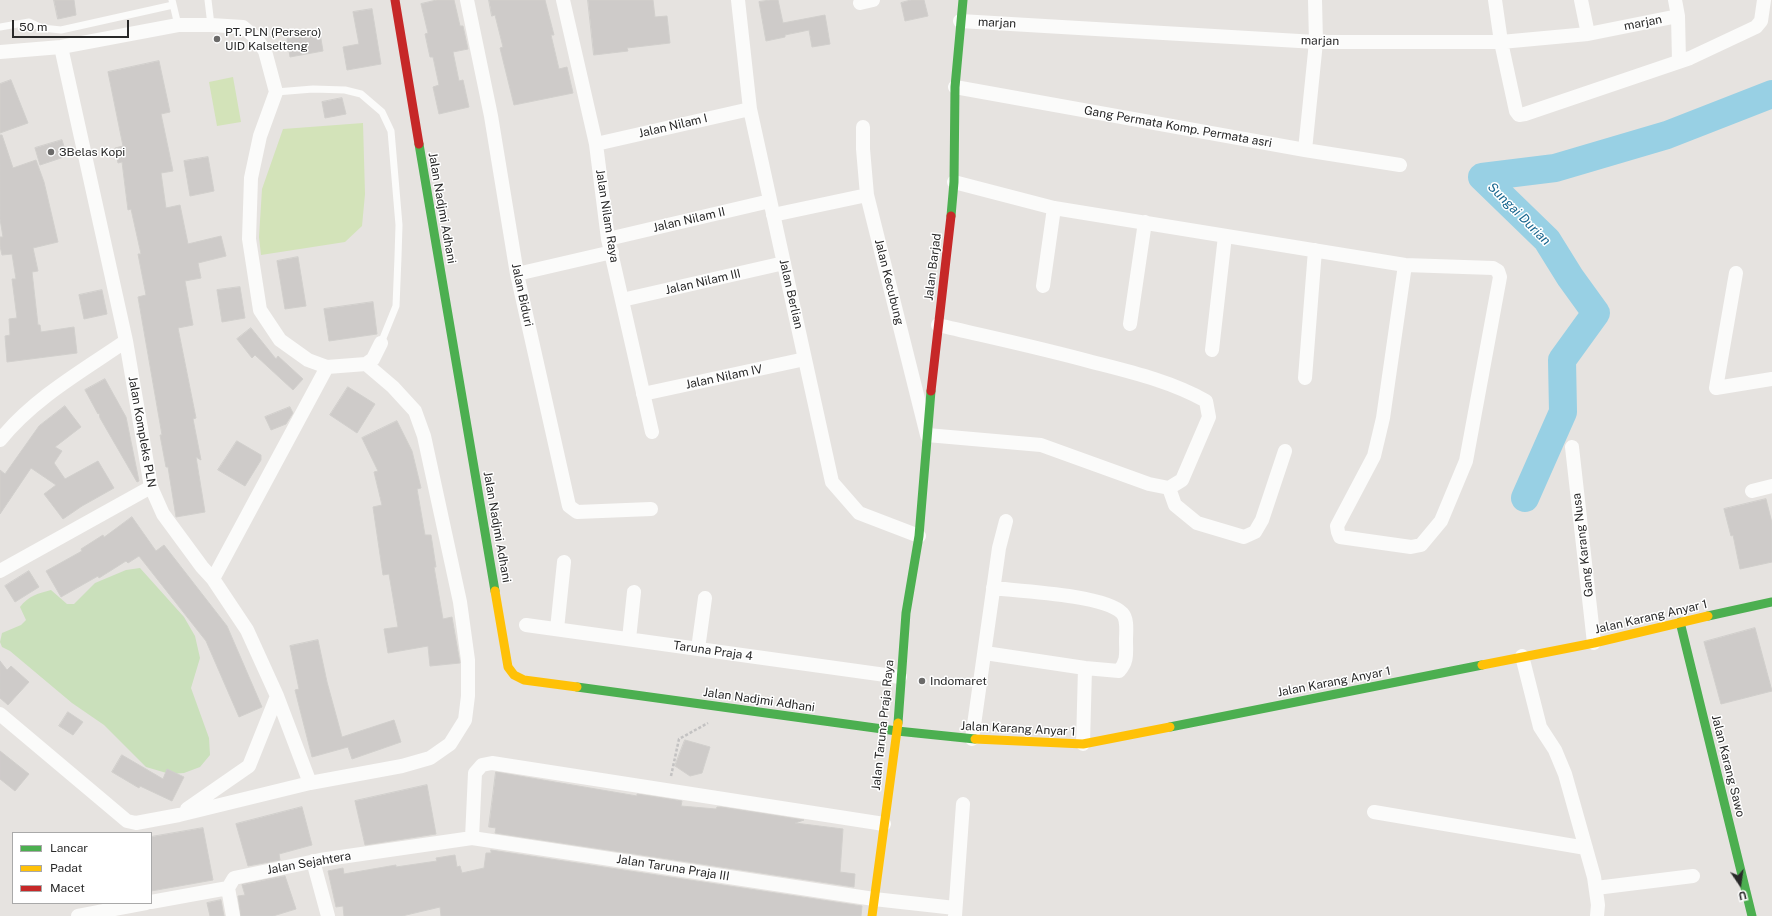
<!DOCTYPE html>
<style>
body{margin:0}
#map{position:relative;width:1772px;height:916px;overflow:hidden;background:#e6e3e0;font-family:"Public Sans",sans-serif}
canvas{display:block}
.legend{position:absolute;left:12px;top:832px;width:140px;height:72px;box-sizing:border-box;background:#fff;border:1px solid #a9a9a9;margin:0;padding:5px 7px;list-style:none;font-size:12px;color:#292929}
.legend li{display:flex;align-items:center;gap:8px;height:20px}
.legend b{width:20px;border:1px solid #a9a9a9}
.north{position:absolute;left:1720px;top:864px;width:40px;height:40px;-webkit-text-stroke:3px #fff;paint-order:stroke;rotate:167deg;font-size:11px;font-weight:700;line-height:16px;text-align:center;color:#292929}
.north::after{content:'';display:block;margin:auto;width:14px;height:18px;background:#292929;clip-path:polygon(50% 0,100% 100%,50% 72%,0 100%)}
.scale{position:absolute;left:12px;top:20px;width:117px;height:18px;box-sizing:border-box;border:2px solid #292929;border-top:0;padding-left:5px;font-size:12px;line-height:14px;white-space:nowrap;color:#292929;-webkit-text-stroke:3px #fff;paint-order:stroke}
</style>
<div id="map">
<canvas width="1772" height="916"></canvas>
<ul class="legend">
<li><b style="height:5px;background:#4caf50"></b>Lancar</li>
<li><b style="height:5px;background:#ffc107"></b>Padat</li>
<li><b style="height:5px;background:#c62828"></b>Macet</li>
</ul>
<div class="north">U</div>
<div class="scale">50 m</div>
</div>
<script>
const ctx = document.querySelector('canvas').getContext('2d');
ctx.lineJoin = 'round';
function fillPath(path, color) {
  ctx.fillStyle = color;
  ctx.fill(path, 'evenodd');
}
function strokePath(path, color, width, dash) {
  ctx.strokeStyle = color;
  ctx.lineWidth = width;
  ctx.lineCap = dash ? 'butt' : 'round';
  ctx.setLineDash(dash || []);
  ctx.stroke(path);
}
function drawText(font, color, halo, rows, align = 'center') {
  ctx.font = font + ' "Public Sans",sans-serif';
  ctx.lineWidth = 3;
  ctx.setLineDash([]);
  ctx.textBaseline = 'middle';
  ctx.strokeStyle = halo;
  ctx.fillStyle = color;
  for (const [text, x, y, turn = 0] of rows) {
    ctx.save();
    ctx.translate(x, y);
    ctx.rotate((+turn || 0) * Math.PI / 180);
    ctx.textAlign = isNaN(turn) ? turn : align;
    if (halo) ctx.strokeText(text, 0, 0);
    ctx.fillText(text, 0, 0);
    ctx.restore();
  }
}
fillPath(new Path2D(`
 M140 568 184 617 195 636 200 658 191 688 209 738 210 755 200 767 184 773 170 774 146 767 104 725 72 703 10 651 2 647 0 642 2 633 21 625 26 620 20 607C28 596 39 593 51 590L67 604H74L95 583 126 570Z`), '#cae0bb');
fillPath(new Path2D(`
 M233 77 241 122 217 126 209 82Z
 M363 123 365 194 362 226 345 242 261 255 259 237 262 189 283 129Z`), '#d3e3b9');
strokePath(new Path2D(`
 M1525 498 1563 412 1562 360 1596 313 1570 277 1547 240 1482 177 1555 168 1667 135 1772 94`), '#98d0e4', 28);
const building = new Path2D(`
 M54 0H74L76 15 58 19Z
 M437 0H454L460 26H463L468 49 453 52 459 81 463 80 469 107 439 114 433 87 439 85 433 57H430L425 34 428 33 421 4Z
 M489 0H545L554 35H551L559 69 567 67 573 93 514 105 500 48 503 47 495 15 492 16Z
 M588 0H653L655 17 667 16 670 43 627 48 628 51 594 55Z
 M770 0H778L783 23 825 15 830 44 812 47 809 30 785 35V37L766 41 759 2Z
 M911 0H924L928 16 905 21 901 3Z
 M372 9 381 64 347 70 343 47 359 44 353 12Z
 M320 33 323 51 290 57 287 39Z
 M159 61 170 112 161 114 173 171 161 173 166 208 180 205 188 244 221 236 226 256 198 263 201 278 185 281 193 325 178 328 196 418 193 419 201 460 196 457 205 512 176 517 168 467H166L160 435H162L138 297 146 295 138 254H141L131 209 128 210 122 162 118 163 115 148 123 146 108 72Z
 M11 80 28 123 0 133V84Z
 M342 98 346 114 325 118 322 102Z
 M0 135H2L13 168 36 160 44 182 58 242 33 248 38 271 32 272 38 325H40L41 332 74 327 77 353 7 362 5 336 10 335 9 319 17 318 12 279H16L12 254 2 255 0 246V237H3L0 219Z
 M62 140 67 156 40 165 35 148Z
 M208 157 214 191 190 196 184 161Z
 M298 257 306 306 285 309 277 261Z
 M240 287 245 318 222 322 217 290Z
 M102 290 107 314 84 319 79 295Z
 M373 302 377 334 329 341 324 309Z
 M251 328 276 359 278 356 303 379 293 390 255 355 252 358 237 339Z
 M105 379 126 417 139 481 137 482 100 418 99 413 98 414 85 390Z
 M348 387 375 404 357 433 330 415Z
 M65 406 81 427 55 447 62 451 54 463 65 479 98 461 114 488 82 506 63 519 44 494 56 485 31 468 0 514V470L5 474 39 426Z
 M290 407 293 413 286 424 271 430 265 417Z
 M397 421 412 451 421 488 417 489 425 535H431L436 567H434L443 619 452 617 460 663 430 666 428 646 388 653 384 629 398 627 389 574 383 575 373 507 382 505 374 472 378 471 362 438Z
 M237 441 261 455V460L245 486 218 470Z
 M1766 499 1772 523V562L1740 569 1733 535 1731 536 1724 509Z
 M132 517 156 551 164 545 227 626 262 707 239 717 206 641 139 556 128 563 126 561 99 578 98 576 61 597 46 571 82 551 81 549 103 535 104 537Z
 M29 571 39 587 15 602 5 586Z
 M1755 628 1772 691 1721 704 1704 642Z
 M318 640 327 682 342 737 394 720 401 742 352 759 348 747 312 757 295 690 299 689 290 646Z
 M0 661 7 670 11 666 29 682 8 705 0 698Z
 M68 712 83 722 73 735 59 726Z
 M685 740 710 747 702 773 690 776 675 766Z
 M0 751 29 774 15 791 0 779Z
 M122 755 163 779 167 769 184 777 172 801 140 786 139 788 112 772Z
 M496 772 637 796V794L682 801 681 806 716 809 717 807H721L804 820 795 823 843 829 840 872 855 874 854 887 495 833 496 828 489 827Z
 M427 785 436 834 365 845 355 801Z
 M302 807 312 845 279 854 280 860 248 866 236 824Z
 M203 828 213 880 151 891V837Z
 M491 850 862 906 861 916H441L440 907 402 916H344L343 906 336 907 328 871 343 868 344 874 396 865V867L437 861 436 858 455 855 457 867 460 866 462 873 484 868 486 853H491Z
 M285 876 296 909 273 916H241L238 896 245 895 242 885Z
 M221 900 224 916H210L207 903Z`);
fillPath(building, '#cecbc9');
strokePath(building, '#d1cfcc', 1);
strokePath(new Path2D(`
 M671 776 679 739 708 723`), '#c3c2c2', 2.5, [3, 2]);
strokePath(new Path2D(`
 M172 0 178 25
 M208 0 211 25
 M0 27 29 22 42 28 61 30 173 5
 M276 92 313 89 345 90 361 94 382 112 391 131 399 225 398 257 396 306 381 343`), '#fbfbfa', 7);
strokePath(new Path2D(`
 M467 0 491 116 517 274 569 506 577 512 651 509
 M563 0 596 144 608 239 652 432
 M738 0 750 109 832 482 859 513 919 536
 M1495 0 1501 42 1516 111 1519 115 1525 114 1690 58 1756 27 1761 21 1764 0
 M1581 0 1588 34
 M1675 0 1678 16 1679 61
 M860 3 873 0
 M960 21 1316 42H1501L1588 34 1678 16
 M61 47 126 341 151 487 163 514 202 567 213 579 247 630 277 696 310 783
 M0 52 61 47 178 25H211L243 27 256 38 265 51 276 92 260 136 251 178 249 239 260 310 280 340 308 360 327 367 366 364 373 359 381 343
 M955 87 1305 150 1400 165
 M863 127V149L867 195 927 435 1041 445 1149 484 1169 488 1182 480 1209 417 1206 401C1170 381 1131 372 1092 362 1041 348 989 337 938 325
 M596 144 750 109
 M1305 150 1316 42 1315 0
 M954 182 1054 208 1405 265 1493 268 1498 271 1500 277 1466 461 1441 521 1421 545 1411 547 1340 537 1338 532 1337 526 1374 456 1383 418 1405 265
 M773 215 867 195
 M608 239 770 201
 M1736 273 1716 388 1772 379
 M517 274 612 252
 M1043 286 1054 208
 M622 300 784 263
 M1130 324 1145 222
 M1212 350 1225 236
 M1305 378 1315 250
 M643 394 805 359
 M0 440C34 398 82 371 126 341
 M1572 447 1594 643
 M1169 488 1175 505 1197 523 1244 537 1255 532 1262 520 1285 451
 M1752 491 1772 486
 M0 571 151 487
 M213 579 327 367
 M993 588C1020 591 1105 595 1122 613 1128 619 1126 632 1126 640 1126 653 1128 661 1119 671L1085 668 1083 744
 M526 625 900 677
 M557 629 564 562
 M629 639 634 592
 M698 649 705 598
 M985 653 1085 668
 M1522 656 1540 727 1555 750 1565 774 1594 877 1598 905 1597 916
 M0 714 127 821 136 823 179 815 310 783 402 766 430 758 450 744 465 720 468 696V660L460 602 424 436 415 411 393 387 366 364
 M972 739 999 548 1006 521
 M187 809 249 766 277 696
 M1374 812 1586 848
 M472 838 475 773 482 765 492 763 884 824
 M313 861 328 916
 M228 888 233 916
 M1596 888 1693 876
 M151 902 228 888 234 878 320 860 472 838 874 899 955 908
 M78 916 146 903
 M955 916 963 804`), '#fbfbfa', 14);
strokePath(new Path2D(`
 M419 144 495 591
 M951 216 954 182 955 87 963 0
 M1708 616 1772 602
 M1680 622 1752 916
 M577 687 897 731 975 739
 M898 723 906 613 919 536 931 391
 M1170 727 1482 665`), '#4caf50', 9);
strokePath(new Path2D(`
 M495 591 508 667 514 675 524 680 577 687
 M1482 665 1594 643 1708 616
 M975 739 1083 744 1170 727
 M872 916 898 723`), '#ffc107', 9);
strokePath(new Path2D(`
 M395 0 419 144
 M931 391 951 216`), '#c62828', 9);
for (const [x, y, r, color] of [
 [217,39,4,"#6b6a69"],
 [51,152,4,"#6b6a69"],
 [922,681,4,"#6b6a69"]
]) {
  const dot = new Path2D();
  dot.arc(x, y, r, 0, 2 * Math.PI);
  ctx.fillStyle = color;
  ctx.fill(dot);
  strokePath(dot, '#fff', 1.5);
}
drawText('12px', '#292929', '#fff', [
 ["marjan",997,23,3],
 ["marjan",1643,23,-11],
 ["marjan",1320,41,1],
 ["Jalan Nilam I",673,126,-13],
 ["Gang Permata Komp. Permata asri",1178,127,10],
 ["Jalan Nadjmi Adhani",442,208,80],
 ["Jalan Nilam Raya",607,216,81],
 ["Jalan Nilam II",689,220,-13],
 ["Jalan Barjad",933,267,-83],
 ["Jalan Nilam III",703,282,-13],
 ["Jalan Kecubung",889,282,76],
 ["Jalan Berlian",791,294,77],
 ["Jalan Biduri",522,295,78],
 ["Jalan Nilam IV",724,377,-12],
 ["Jalan Kompleks PLN",142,432,80],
 ["Jalan Nadjmi Adhani",497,527,80],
 ["Gang Karang Nusa",1583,545,-97],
 ["Jalan Karang Anyar 1",1651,617,-13],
 ["Taruna Praja 4",713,651,8],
 ["Jalan Karang Anyar 1",1334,682,-11],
 ["Jalan Nadjmi Adhani",759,700,8],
 ["Jalan Taruna Praja Raya",883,725,-84],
 ["Jalan Karang Anyar 1",1018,729,3],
 ["Jalan Karang Sawo",1728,766,76],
 ["Jalan Sejahtera",309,863,-10],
 ["Jalan Taruna Praja III",673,868,9]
]);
drawText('12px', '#292929', '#fff', [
 ["PT. PLN (Persero)",225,32],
 ["UID Kalselteng",225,46],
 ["3Belas Kopi",59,152],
 ["Indomaret",930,681]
], 'left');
drawText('italic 13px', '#18668e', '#fff', [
 ["Sungai Durian",1519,214,45]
]);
</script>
